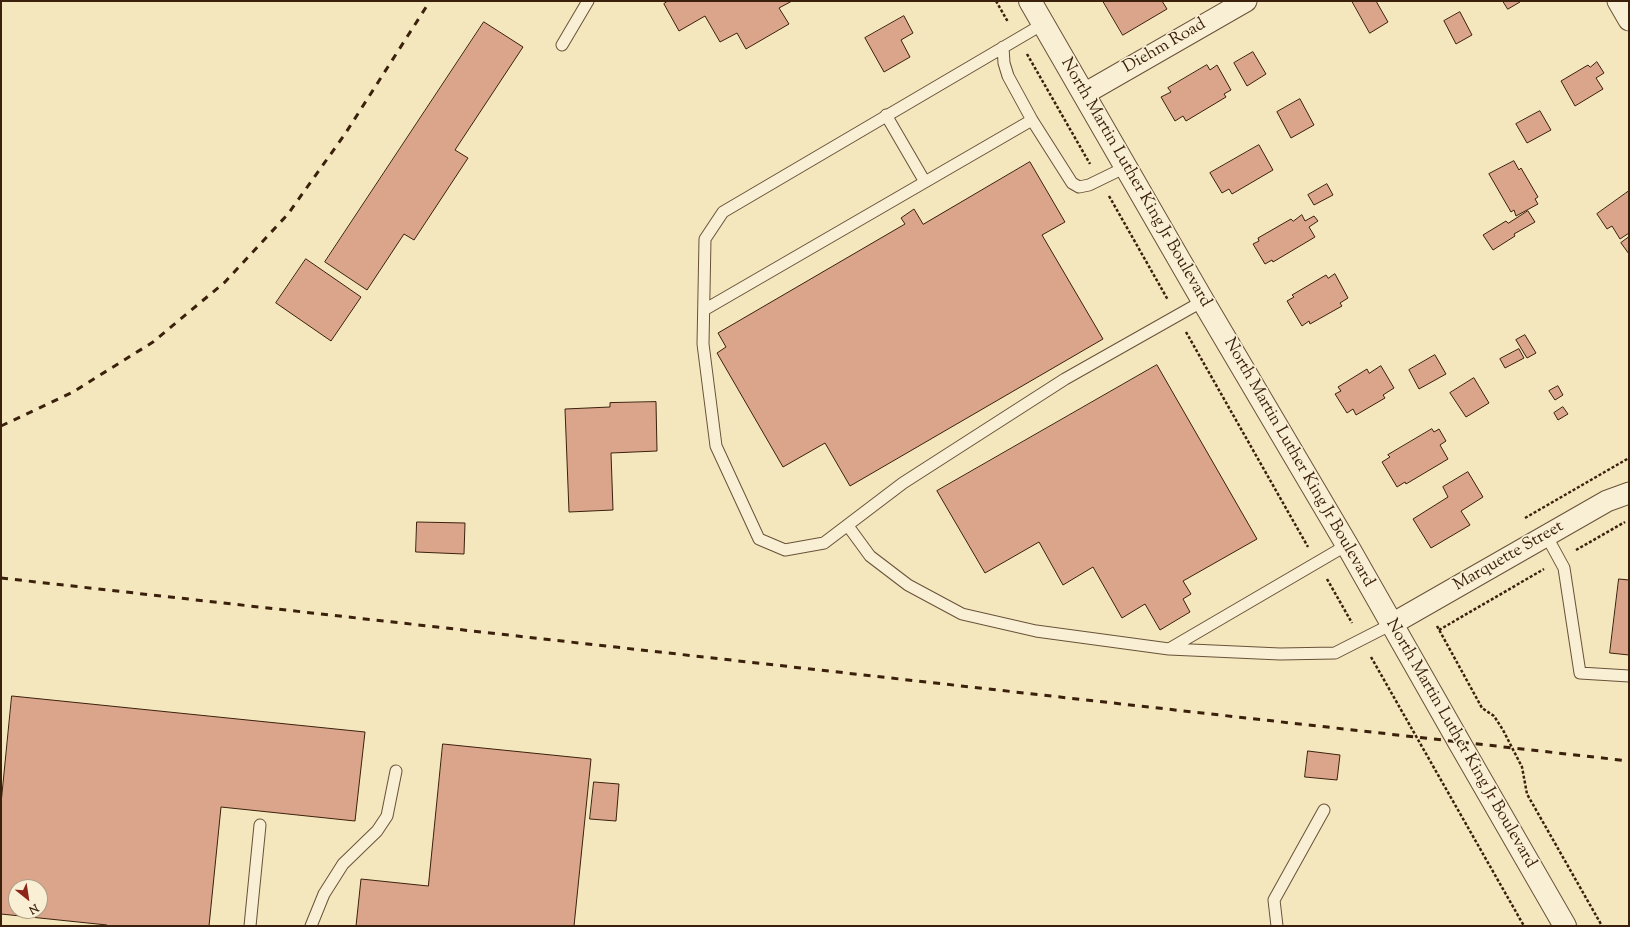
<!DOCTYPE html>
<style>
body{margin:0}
#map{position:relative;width:1630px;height:927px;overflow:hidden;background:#f4e7bd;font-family:"Sorts Mill Goudy",serif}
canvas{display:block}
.frame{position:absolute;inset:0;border:2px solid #3b200c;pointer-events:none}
.north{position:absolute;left:8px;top:879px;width:40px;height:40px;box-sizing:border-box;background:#f8efd4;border:1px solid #ac9c84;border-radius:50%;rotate:150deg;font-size:11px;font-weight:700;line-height:16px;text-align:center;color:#3b200c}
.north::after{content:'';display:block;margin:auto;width:14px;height:18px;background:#8f2418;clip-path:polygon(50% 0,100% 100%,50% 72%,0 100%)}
</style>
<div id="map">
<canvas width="1630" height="927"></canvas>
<div class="frame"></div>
<div class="north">N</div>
</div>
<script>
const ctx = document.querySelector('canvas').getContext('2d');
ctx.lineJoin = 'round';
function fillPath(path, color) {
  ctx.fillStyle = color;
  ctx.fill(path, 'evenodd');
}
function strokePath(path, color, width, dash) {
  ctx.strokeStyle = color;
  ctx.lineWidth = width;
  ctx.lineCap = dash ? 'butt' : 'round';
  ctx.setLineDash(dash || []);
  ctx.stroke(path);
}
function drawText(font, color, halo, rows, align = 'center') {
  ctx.font = font + ' "Sorts Mill Goudy",serif';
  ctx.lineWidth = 3.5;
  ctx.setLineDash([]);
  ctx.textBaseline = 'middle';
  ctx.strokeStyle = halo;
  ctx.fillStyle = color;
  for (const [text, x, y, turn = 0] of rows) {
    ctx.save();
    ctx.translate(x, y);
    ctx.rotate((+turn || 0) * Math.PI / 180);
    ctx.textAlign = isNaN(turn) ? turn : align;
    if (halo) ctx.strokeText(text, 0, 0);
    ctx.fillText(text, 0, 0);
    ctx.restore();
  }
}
const building = new Path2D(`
 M668 1H792L779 8 789 24 746 49 737 33 720 42 705 16 679 31 664 4Z
 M1103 1H1162L1167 9 1123 35Z
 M1352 1H1376L1388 22 1370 33Z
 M1503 1H1519L1520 2 1508 9Z
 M1460 12 1472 35 1456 44 1444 21Z
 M904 16 913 33 901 40 910 57 884 72 865 38Z
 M484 22 523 47 455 150 468 158 414 240 404 234 367 290 325 262Z
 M1253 52 1266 74 1247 86 1234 63Z
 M1597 62 1604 73 1596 78 1603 89 1575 106 1561 81 1588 65 1590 67Z
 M1207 65 1210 70 1217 65 1231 90 1224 94 1226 97 1186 121 1183 116 1175 121 1161 97 1171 92 1168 88Z
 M1300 99 1314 125 1291 138 1277 112Z
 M1540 111 1551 130 1527 143 1516 124Z
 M1259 145 1273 170 1232 194 1229 189 1222 193 1210 173Z
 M1514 161 1519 170 1521 168 1538 197 1535 199 1538 204 1516 216 1514 210 1511 212 1489 174Z
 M1030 162 1065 222 1042 235 1103 339 850 486 825 443 783 467 717 353 726 347 718 333 905 224 901 218 914 209 923 224Z
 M1327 184 1333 195 1314 205 1308 195Z
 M1629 191V233L1620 239 1612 226 1607 229 1597 214Z
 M1528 211 1535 222 1514 234 1515 236 1493 250 1483 235 1506 221 1508 223Z
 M1302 215 1305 221 1314 216 1318 221 1309 227 1315 237 1273 262 1272 260 1265 264 1253 244 1259 241 1258 238 1291 219 1293 221Z
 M1629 237V254L1621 243Z
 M306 259 361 297 331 341 276 303Z
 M1335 274 1348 298 1340 303 1342 306 1310 324 1309 321 1302 326 1287 301 1294 297 1292 295 1326 275 1328 278Z
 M1525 335 1536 353 1527 358 1516 340Z
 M1519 349 1524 358 1505 368 1500 359Z
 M1435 355 1446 374 1419 389 1409 370Z
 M1157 365 1257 539 1183 581 1191 594 1183 599 1190 612 1160 630 1145 604 1122 618 1093 567 1063 585 1039 542 985 573 937 491Z
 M1381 366 1394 388 1383 395 1385 398 1356 415 1353 409 1347 413 1335 394 1341 391 1338 387 1367 369 1369 373Z
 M1474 378 1489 403 1466 417 1450 393Z
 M1558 386 1563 395 1555 400 1549 391Z
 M656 402 657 451 611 453 613 510 569 512 565 409 610 407V403Z
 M1563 407 1568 414 1558 420 1554 413Z
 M1432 429 1434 432 1439 429 1446 441 1440 445 1448 459 1406 484 1405 482 1397 487 1382 462 1390 457 1388 455Z
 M1468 472 1483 497 1461 511 1470 525 1431 548 1413 519 1448 497 1443 487Z
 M417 522 465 523 464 554 416 552Z
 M1619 579 1629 580V655L1610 653Z
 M12 696 365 732 355 821 221 807 209 926H107V925L1 914V804ZM16 887H40V911H16Z
 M443 744 591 759 574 926H356L361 879 428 886Z
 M1308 751 1340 755 1337 780 1305 777Z
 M594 782 619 784 616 821 590 819Z`);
fillPath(building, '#daa58b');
strokePath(building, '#3b200c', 1);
const service = new Path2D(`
 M1043 24 723 212 705 239 703 344 716 446 759 539 785 550 824 543 903 483 1065 379 1203 301
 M562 45 588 1
 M1003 47 1004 63 1008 76 1032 120 1072 183 1079 187 1089 185 1126 167
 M886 115 925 182
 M704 310 1032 120
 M848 526 870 556 908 585 962 614 1036 631 1169 649 1280 654 1335 653 1392 624
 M1546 535 1564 568 1580 673 1629 676
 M1169 649 1347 545
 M250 926 260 825
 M311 926 324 894 343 864 377 831 387 816 396 771
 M1277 926 1274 900 1324 810`);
const minor = new Path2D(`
 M1618 1 1629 20
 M1084 94 1246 1
 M1392 624 1607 501 1629 493`);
const tertiary = new Path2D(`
 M1030 1 1203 301 1347 545 1459 742 1565 926`);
strokePath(service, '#695238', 13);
strokePath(minor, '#695238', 23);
strokePath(tertiary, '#695238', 24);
strokePath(new Path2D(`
 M996 1 1008 22
 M1027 54 1090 164
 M1109 196 1168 300
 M1186 332 1308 547
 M1525 518 1629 458
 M1576 550 1625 522
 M1327 579 1352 623
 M1437 626 1482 708 1494 716 1503 730 1522 767 1527 794 1602 926
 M1439 630 1544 569
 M1371 657 1524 926`), '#3b200c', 2.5, [3, 2]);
strokePath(service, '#f8efd4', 11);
strokePath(minor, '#f8efd4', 21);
strokePath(tertiary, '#f8efd4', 22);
strokePath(new Path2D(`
 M1 426 73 392 153 342 225 282 288 214 345 134 430 1
 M1 578 1629 761`), '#3b200c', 3, [7, 7]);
drawText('17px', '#3b200c', '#f8efd4', [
 ["Diehm Road",1165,47,-30],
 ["North Martin Luther King Jr Boulevard",1135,183,60],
 ["North Martin Luther King Jr Boulevard",1298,463,60],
 ["Marquette Street",1509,557,-30],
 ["North Martin Luther King Jr Boulevard",1460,744,60]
]);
</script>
